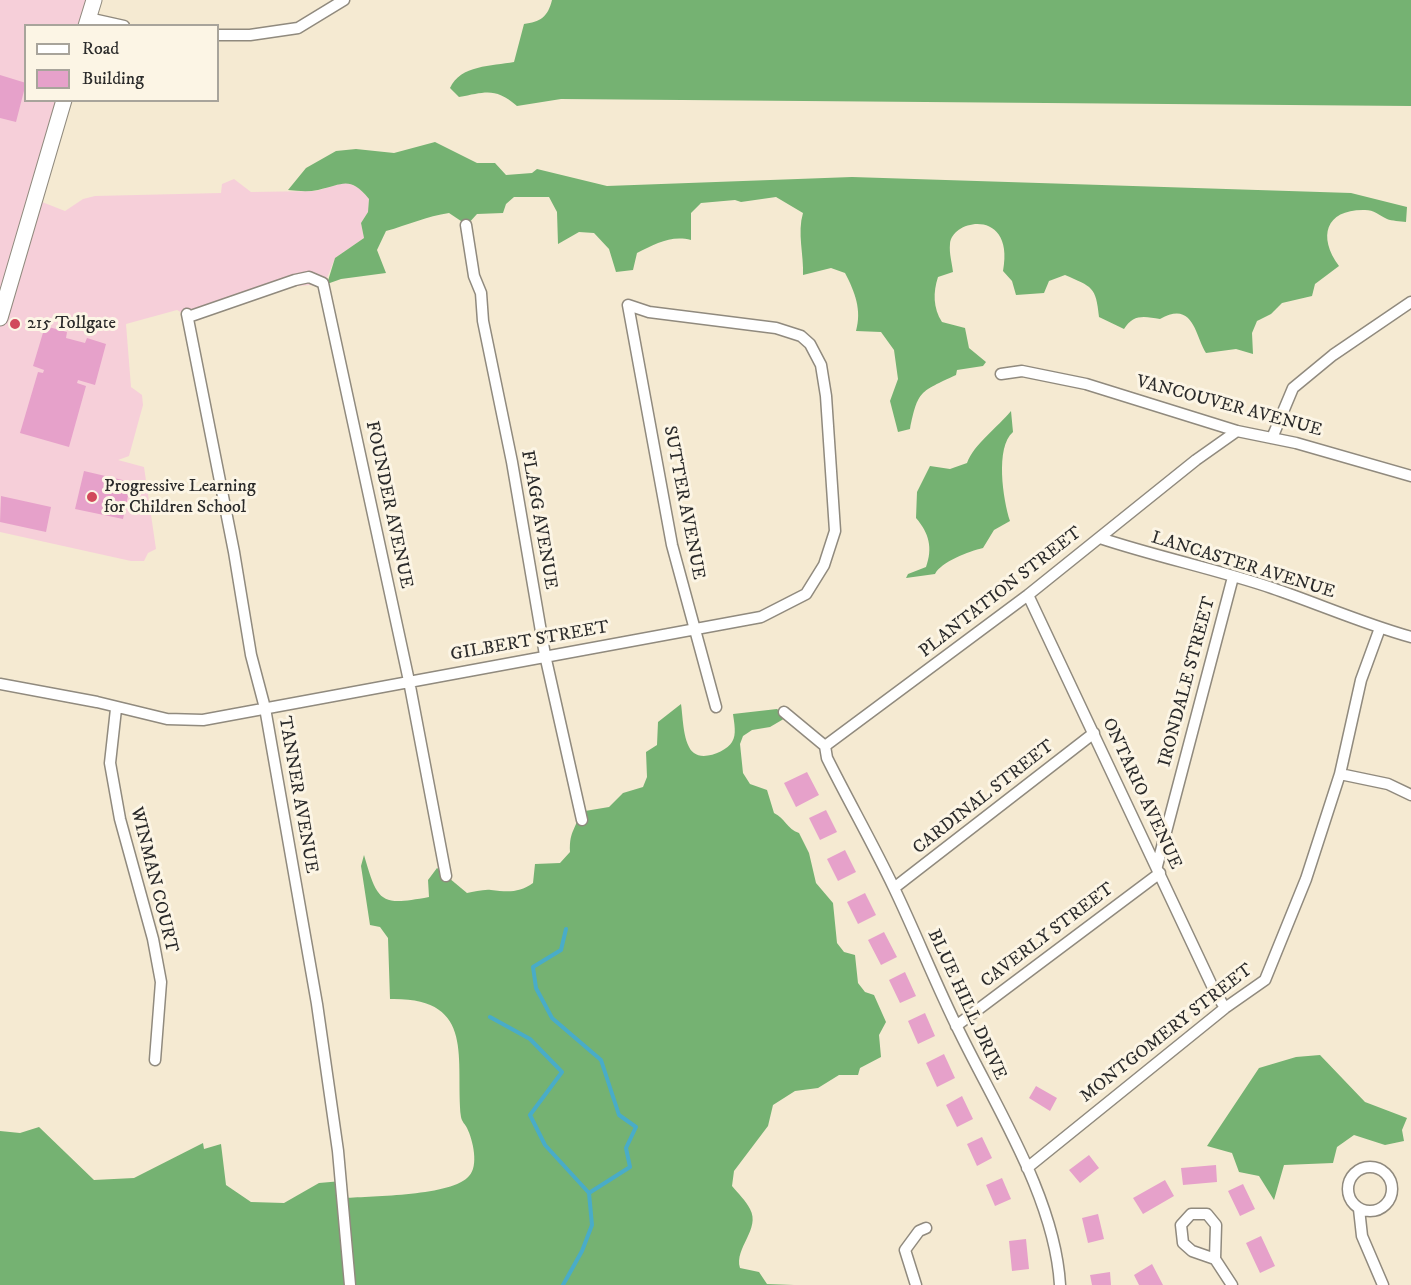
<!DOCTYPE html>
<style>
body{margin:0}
#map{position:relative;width:1411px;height:1285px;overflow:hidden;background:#f5ead2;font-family:"IM FELL DW Pica",serif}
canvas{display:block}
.legend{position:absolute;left:24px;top:24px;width:195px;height:78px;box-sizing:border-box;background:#fcf5e5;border:2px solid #a8a49b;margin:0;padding:8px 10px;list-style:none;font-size:18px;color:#2b2b2b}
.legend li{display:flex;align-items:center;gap:12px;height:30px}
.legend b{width:30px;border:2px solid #a8a49b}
</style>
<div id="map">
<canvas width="1411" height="1285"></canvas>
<ul class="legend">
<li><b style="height:8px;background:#fff"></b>Road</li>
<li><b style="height:16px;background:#e6a1ca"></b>Building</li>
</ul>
</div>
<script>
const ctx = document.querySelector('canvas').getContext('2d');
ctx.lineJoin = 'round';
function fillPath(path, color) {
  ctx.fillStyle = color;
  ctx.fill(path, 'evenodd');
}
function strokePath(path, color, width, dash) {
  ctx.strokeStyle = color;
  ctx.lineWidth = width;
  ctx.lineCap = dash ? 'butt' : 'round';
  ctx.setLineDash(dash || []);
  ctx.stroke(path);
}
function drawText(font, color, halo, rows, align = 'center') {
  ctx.font = font + ' "IM FELL DW Pica",serif';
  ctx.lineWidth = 6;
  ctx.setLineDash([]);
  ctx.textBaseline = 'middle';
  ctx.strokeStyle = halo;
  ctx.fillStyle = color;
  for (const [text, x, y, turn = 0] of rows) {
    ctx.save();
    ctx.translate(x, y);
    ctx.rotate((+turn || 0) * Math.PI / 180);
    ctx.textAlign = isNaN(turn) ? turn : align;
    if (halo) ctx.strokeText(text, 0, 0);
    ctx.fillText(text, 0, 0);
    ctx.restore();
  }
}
fillPath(new Path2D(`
 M0 0H95L87 25 26 26V100L66 101 37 200 65 211 83 199 95 196 221 193 222 184 234 179 251 192 316 191 346 182 359 188 369 199 368 212 361 223 364 238 335 258 323 288 310 285 288 287 256 296 196 321 177 310 126 324 131 387 142 395 143 405 129 456 118 460 144 467 156 549 148 553 144 561H131L0 532Z`), '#f6cfd9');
fillPath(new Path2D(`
 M552 0H1411V106L561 99 517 106C495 87 486 92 459 97L450 88C460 65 492 66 514 62L524 24C540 22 548 17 552 0Z
 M435 142 477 163H495L506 175 532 173 537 169 607 186 852 177 1351 193 1407 207 1406 222C1400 221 1392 221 1387 219 1379 215 1374 210 1365 210 1326 209 1317 236 1339 266L1315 284 1312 296 1282 303 1271 314 1257 321 1252 333 1253 354 1236 349 1206 353C1195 336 1194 300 1160 319 1144 316 1133 314 1124 329L1099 317C1096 286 1092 287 1065 275L1049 281 1044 293 1016 295 1012 281 1003 271C1015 207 951 219 950 244 949 253 952 263 953 272L938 277C933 292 933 308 942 322L965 328 969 348 986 362 983 366 957 370 956 375C920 392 918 390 910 429L898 432 890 401 898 379 894 350 881 332 856 331C862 310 855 292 845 273L831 268 803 275C804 255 797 233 803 213L776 197 741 202 735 200 701 203 691 213V240C671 235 655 244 637 253L633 270 616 272 609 249 594 233 579 232 558 244 557 212 549 197H514L506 204 503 213 477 214 467 225 449 213C427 216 408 225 386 231L377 250 386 273 341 279 327 284 335 258 364 238 361 223 368 212 369 199C349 175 343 185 318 190 308 192 298 191 288 190L306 168 336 151 356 149 394 153Z
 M1011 411 1013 432C995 447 1003 500 1010 521L994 530 983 548C969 551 941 562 935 574L906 578 908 574 926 567C933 548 929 533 916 518L917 492 930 466 950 469 967 463C974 444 998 427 1011 411Z
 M681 704C683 717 683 745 694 753 704 761 727 751 732 742 737 735 734 722 733 714L777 709 787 717 770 727 752 730 743 736 740 744 743 773 750 784 767 790 774 813C785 818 787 829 799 833L809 853 816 883 833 903 837 943 844 952 855 955 858 983 865 992 874 995 886 1022 879 1035 881 1057 860 1068 858 1075H839L818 1088 795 1091 773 1105 768 1126 734 1171 732 1186C738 1193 746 1201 750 1209 761 1229 734 1248 740 1268L759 1272 767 1284 794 1285H0V1131L20 1133 39 1127 94 1180 134 1178 203 1143 204 1149 221 1144 226 1185 251 1202 284 1203 319 1183 342 1181 345 1198C372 1196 453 1196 469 1176 479 1166 473 1140 467 1128 465 1124 462 1122 461 1117 455 1059 477 997 390 999L388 938 380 927 370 925 361 866 364 855C378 903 380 906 429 897L428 880 437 868 467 893C474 892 484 889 491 890 508 892 519 893 533 883L535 864 560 863 570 852C569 829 577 830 579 812L609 807 623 793 643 787 647 777 646 752 657 745 658 722Z
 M1320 1055 1365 1102 1407 1118 1402 1130 1404 1141 1385 1145 1354 1135 1337 1147 1333 1163 1284 1165 1274 1200 1259 1176 1239 1172 1232 1153 1207 1146 1259 1068 1296 1057Z`), '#75b272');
strokePath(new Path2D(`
 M566 929 561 950 533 967 536 988 552 1018 601 1060 619 1115 636 1127 626 1148 630 1167 589 1193
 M490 1017 530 1039 562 1072 530 1115 545 1145 589 1193 592 1225 582 1251 563 1285`), '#49acc8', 4);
fillPath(new Path2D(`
 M0 75 26 83 16 122 0 118Z
 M45 326 67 332 66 338 85 343 87 338 106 344 95 385 78 380 77 383 86 386 69 447 20 433 38 372 43 373 44 370 33 366Z
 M84 471 131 482 123 519 75 509Z
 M1 496 51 507 46 532 0 522Z
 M807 772 819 795 796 807 784 783Z
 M826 810 837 832 820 840 809 818Z
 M845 850 856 872 838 881 827 859Z
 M865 893 876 915 858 924 847 902Z
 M884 932 897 957 881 965 868 940Z
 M905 972 916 996 900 1003 889 980Z
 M925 1013 935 1036 918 1044 908 1021Z
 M944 1054 955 1078 937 1087 926 1063Z
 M1036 1086 1057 1098 1050 1111 1029 1098Z
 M962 1096 973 1119 957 1127 946 1105Z
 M982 1137 992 1158 977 1166 967 1144Z
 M1089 1155 1099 1168 1080 1183 1069 1170Z
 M1216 1165 1217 1182 1183 1185 1181 1168Z
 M1002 1178 1011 1199 995 1206 986 1185Z
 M1165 1180 1174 1196 1143 1214 1133 1198Z
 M1243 1184 1255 1209 1240 1216 1228 1191Z
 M1098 1214 1104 1239 1088 1243 1082 1218Z
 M1261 1236 1275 1266 1260 1273 1246 1243Z
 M1026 1239 1029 1269 1012 1271 1009 1241Z
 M1152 1264 1163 1285H1139L1134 1275Z
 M1110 1272 1111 1285H1092L1090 1275Z`), '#e6a1ca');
const street = new Path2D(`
 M88 18 124 26
 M218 35H250L298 28 344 0
 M466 225 474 276 481 293 483 321 512 462 545 655 582 820
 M187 314 234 552 251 655 265 708 317 1004 338 1151 350 1285
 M188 317 295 280 309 277 323 283 409 681 446 876
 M1001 374 1022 371 1086 384 1237 431 1296 443 1411 476
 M1272 438 1293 388 1333 355 1411 302
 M1100 538C1157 557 1216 569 1272 588 1319 604 1364 624 1411 637
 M1028 595 1214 990 1225 1008
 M0 684 97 702 167 719 203 720 761 617 806 594 824 565 835 531 826 396 821 365 810 344 801 336 776 328 649 312 628 305 672 545 716 707
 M116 709 110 763 120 819 153 939 161 982 155 1060
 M784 712 825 746
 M825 746 827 758C849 802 873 844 894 888 917 936 936 985 960 1033 997 1109 1055 1199 1060 1285
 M825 746 1028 595 1196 460 1237 431
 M1340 774 1388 784 1411 795
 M1157 866 1233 577
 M894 888 1094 733
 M956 1026 1160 873
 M1348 1189a22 22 0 1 1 44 0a22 22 0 1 1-44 0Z
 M1027 1168 1225 1008 1265 980 1306 879 1340 774 1361 680 1380 628
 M1359 1209 1362 1236 1383 1285
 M1215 1259 1216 1225 1207 1214H1191L1181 1225 1183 1243 1192 1251 1215 1259 1232 1285
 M916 1285 905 1250 919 1231 926 1228`);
const secondary = new Path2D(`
 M86 26 94 0
 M0 318 64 100`);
strokePath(street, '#908a7e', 13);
strokePath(secondary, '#908a7e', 17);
strokePath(street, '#fff', 10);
strokePath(secondary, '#fff', 15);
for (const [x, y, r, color] of [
 [15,324,6,"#d1495b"],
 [92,497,6,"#d1495b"]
]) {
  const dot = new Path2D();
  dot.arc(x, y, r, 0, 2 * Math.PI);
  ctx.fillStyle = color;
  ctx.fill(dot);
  strokePath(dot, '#fcf5e5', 2);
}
drawText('18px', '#2b2b2b', '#fcf5e5', [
 ["215 Tollgate",27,324],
 ["Progressive Learning",104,487],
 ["for Children School",104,508]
], 'left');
drawText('18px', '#2b2b2b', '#fcf5e5', [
 ["VANCOUVER AVENUE",1229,407,15],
 ["SUTTER AVENUE",683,503,79],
 ["FOUNDER AVENUE",388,505,78],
 ["FLAGG AVENUE",538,520,80],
 ["LANCASTER AVENUE",1243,566,17],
 ["PLANTATION STREET",1001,593,-38],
 ["GILBERT STREET",530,642,-10],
 ["IRONDALE STREET",1188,682,-75],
 ["ONTARIO AVENUE",1141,794,65],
 ["TANNER AVENUE",297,795,80],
 ["CARDINAL STREET",984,798,-38],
 ["WINMAN COURT",153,880,76],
 ["CAVERLY STREET",1048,936,-37],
 ["BLUE HILL DRIVE",966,1005,65],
 ["MONTGOMERY STREET",1167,1034,-38]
]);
</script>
